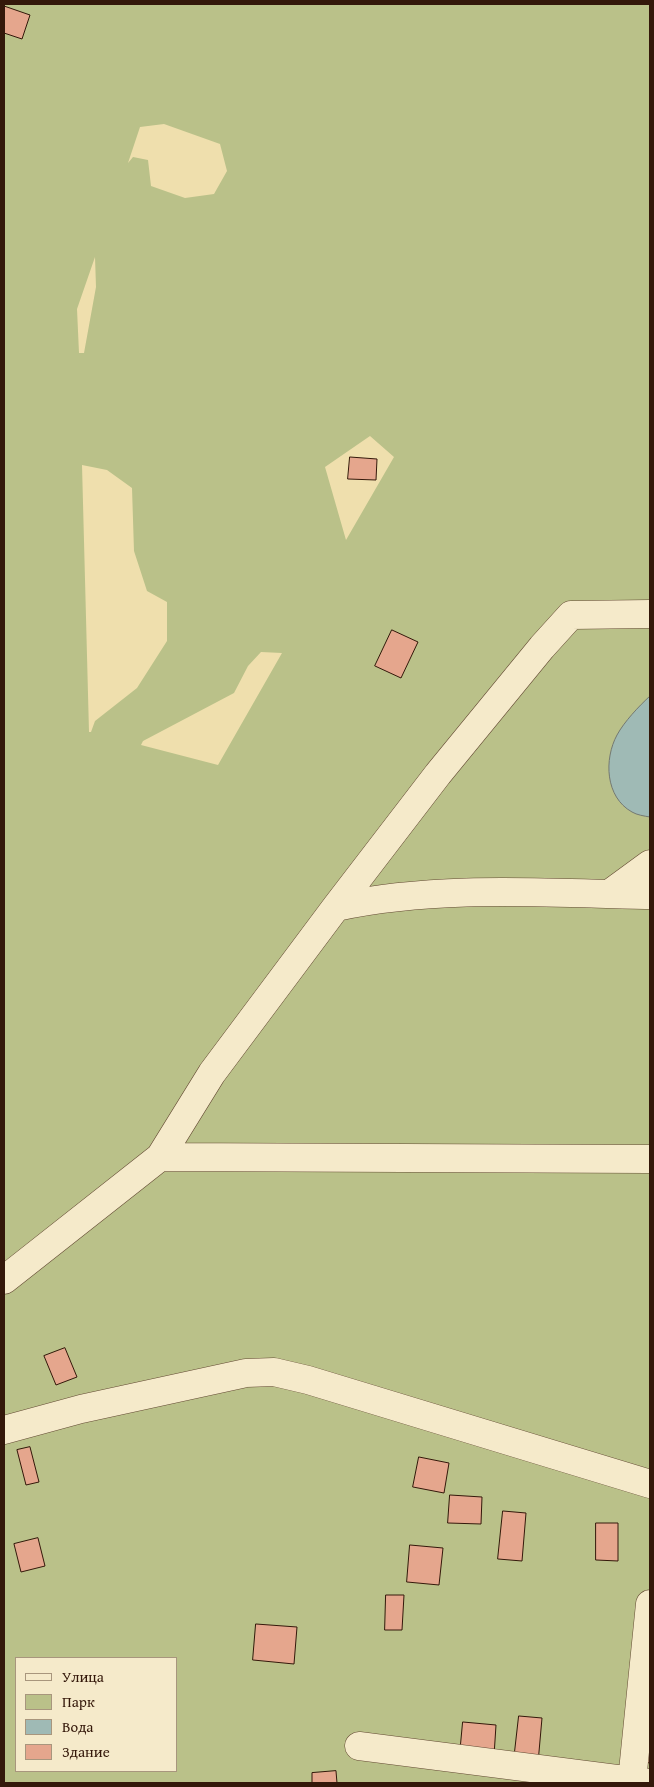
<!DOCTYPE html>
<meta charset="utf-8">
<style>
body{margin:0}
#map{position:relative;width:654px;height:1787px;overflow:hidden;background:#efdfad;font-family:"Gentium Book Plus",serif}
canvas{display:block}
.frame{position:absolute;inset:0;border:5px solid #34180a;pointer-events:none}
.legend{position:absolute;left:15px;top:1657px;width:162px;height:115px;box-sizing:border-box;background:#f5eaca;border:1px solid #a8967d;margin:0;padding:6px 9px;list-style:none;font-size:15px;color:#34180a}
.legend li{display:flex;align-items:center;gap:10px;height:25px}
.legend b{width:25px;border:1px solid #a8967d}
</style>
<div id="map">
<canvas width="654" height="1787"></canvas>
<div class="frame"></div>
<ul class="legend">
<li><b style="height:6px;background:#f5eaca"></b>Улица</li>
<li><b style="height:14px;background:#bac189"></b>Парк</li>
<li><b style="height:14px;background:#9fbab5"></b>Вода</li>
<li><b style="height:14px;background:#e5a68d"></b>Здание</li>
</ul>
</div>
<script>
const ctx = document.querySelector('canvas').getContext('2d');
ctx.lineJoin = 'round';
function fillPath(path, color) {
  ctx.fillStyle = color;
  ctx.fill(path, 'evenodd');
}
function strokePath(path, color, width, dash) {
  ctx.strokeStyle = color;
  ctx.lineWidth = width;
  ctx.lineCap = dash ? 'butt' : 'round';
  ctx.setLineDash(dash || []);
  ctx.stroke(path);
}
fillPath(new Path2D(`
 M4 4H650V1783H4ZM164 124 220 144 227 171 214 194 185 198 151 186 148 160 133 157 128 163 140 127ZM95 257 96 287 84 353H79L77 309ZM370 436 394 457 346 540 325 467ZM82 465 107 470 132 488 134 551 147 591 167 602V641L137 688 95 721 91 732H89ZM261 652 282 653 218 765 141 745 143 741 234 693 248 666ZM16 1658H176V1771H16Z`), '#bac189');
const water = new Path2D(`
 M650 696V817C644 816 637 815 632 812 605 797 604 759 617 735 624 722 639 706 650 696Z`);
fillPath(water, '#9fbab5');
strokePath(water, '#747971', 1);
const building = new Path2D(`
 M4 6 30 15 22 39 4 33Z
 M350 457 377 459 376 480 348 479Z
 M392 630 418 642 401 678 375 666Z
 M65 1348 77 1377 56 1385 44 1356Z
 M30 1447 39 1482 26 1485 17 1450Z
 M419 1457 449 1463 444 1493 413 1487Z
 M450 1495 482 1497 481 1524 448 1523Z
 M503 1511 526 1513 522 1561 498 1559Z
 M596 1523H618V1561L596 1560Z
 M38 1538 45 1566 21 1572 14 1544Z
 M410 1545 443 1548 439 1585 407 1582Z
 M386 1595H404L402 1630H385Z
 M256 1624 297 1627 294 1664 253 1660Z
 M519 1716 542 1718 538 1763 514 1760Z
 M463 1722 496 1725 494 1756 460 1754Z
 M650 1730V1763L644 1762Z
 M336 1771 337 1783H312V1773Z`);
fillPath(building, '#e5a68d');
strokePath(building, '#34180a', 1);
const minor = new Path2D(`
 M609 894 650 864
 M336 907C438 885 546 893 650 895
 M160 1157 650 1159
 M4 1280 160 1157 212 1073 336 907 438 774 542 647 571 615 650 614
 M4 1430 81 1409 246 1373 274 1372 308 1380 650 1484
 M359 1746 648 1783
 M632 1781 650 1604`);
strokePath(minor, '#634a33', 29);
strokePath(minor, '#f5eaca', 28);
</script>
